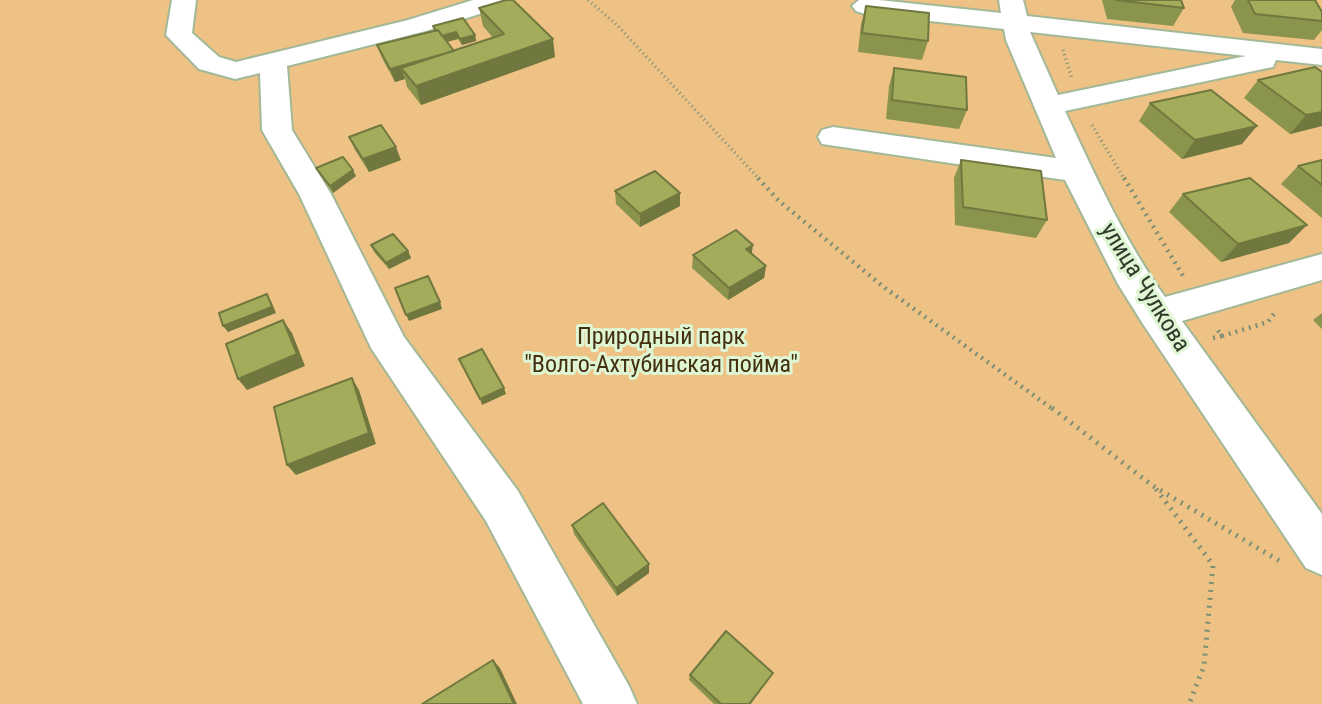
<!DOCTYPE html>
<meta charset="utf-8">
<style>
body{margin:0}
canvas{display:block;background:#d1e8c6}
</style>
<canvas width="1322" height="704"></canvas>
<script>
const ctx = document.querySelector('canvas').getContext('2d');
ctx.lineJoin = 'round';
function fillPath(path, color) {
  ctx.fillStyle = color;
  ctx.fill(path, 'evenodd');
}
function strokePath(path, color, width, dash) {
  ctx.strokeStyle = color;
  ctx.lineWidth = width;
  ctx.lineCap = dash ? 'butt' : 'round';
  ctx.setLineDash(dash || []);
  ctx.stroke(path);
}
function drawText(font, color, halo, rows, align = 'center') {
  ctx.font = font + ' "Roboto Condensed",sans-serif';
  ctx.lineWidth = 6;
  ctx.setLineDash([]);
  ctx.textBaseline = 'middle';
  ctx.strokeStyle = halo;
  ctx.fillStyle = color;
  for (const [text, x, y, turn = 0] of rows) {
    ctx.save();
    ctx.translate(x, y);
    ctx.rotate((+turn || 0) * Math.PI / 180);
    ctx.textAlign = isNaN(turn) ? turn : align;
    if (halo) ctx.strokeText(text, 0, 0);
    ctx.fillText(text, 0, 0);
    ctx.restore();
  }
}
fillPath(new Path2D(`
 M0 0H1322V704H0Z`), '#eec284');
const minor = new Path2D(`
 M172 0H196L192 33 219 57 236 62 408 20 473 0H511L508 5 426 31 287 66 292 130 331 194 404 337 518 491 629 686 637 704H583L486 521 371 348 299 194 262 130 260 73 235 79 199 69 166 35Z
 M879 0 1001 13 999 0H1023L1027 16 1322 49V65L1276 60 1273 67 1263 69 1065 111C1095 175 1124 240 1165 297L1322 254V280L1182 321 1322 514V575L1306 568 1143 324 1118 284 1065 180 822 144 818 137 822 130 833 127 1056 158 1006 40 1004 29 865 14 856 11 852 6 859 0ZM1030 32 1246 56 1058 95Z`);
strokePath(minor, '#a2b897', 4);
strokePath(new Path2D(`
 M588 0 617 25 760 180
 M1063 50 1072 79
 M1092 125 1125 180`), '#7e8e76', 3.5, [1, 3.5]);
strokePath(new Path2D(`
 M758 178 779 201 885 288 1054 410
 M1124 178 1183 276
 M1222 336 1268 322 1276 311
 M1213 338 1222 336 1216 328`), '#7e8e76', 4.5, [2, 5]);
strokePath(new Path2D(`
 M1052 408 1153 486 1283 563
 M1156 489 1213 565 1204 666 1189 704`), '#7e8e76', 5, [2, 6]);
fillPath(minor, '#fff');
fillPath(new Path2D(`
 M1102 0H1181L1184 8 1173 26 1107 19Z
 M1235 0H1315L1322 12V30L1314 40 1243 33 1231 7Z
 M866 6 928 41 922 60 858 52 861 24Z
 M479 8 555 57 421 105 407 87 405 79 395 82 382 58 377 45 434 31 433 26 475 35 476 41 462 45 458 39 447 42 454 51 493 38 483 26Z
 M894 68 967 110 959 129 886 119 889 86Z
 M1258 80 1322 126 1290 134 1244 98Z
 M1150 103 1242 144 1182 159 1139 121Z
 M349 137 401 160 369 172 355 150Z
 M961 160 1047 220 1036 238 955 225 954 178Z
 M1322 160V218L1281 184 1298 166Z
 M316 168 356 176 333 193 320 175Z
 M615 191 680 206 640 227 616 204Z
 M1183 194 1289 243 1221 262 1169 212Z
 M371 245 408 251 411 258 389 269 374 252Z
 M752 253 766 266 764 278 728 300 692 268 693 255Z
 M1322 313V329L1313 320Z
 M572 525 649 573 617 596 574 534Z
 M773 673 751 704H714L689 680 690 675Z`), '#8b944d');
fillPath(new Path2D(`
 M456 32 458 39 441 43 439 36Z
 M475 35 476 41 462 45 460 39Z
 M553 39 555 57 421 105 416 86Z
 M454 51 401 68 405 79 395 82 390 69Z
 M1322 112V126L1290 134 1306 115Z
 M1257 126 1242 144 1182 159 1195 140Z
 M396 147 401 160 369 172 363 159Z
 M353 170 356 176 333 193 330 186Z
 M680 193V206L640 227V214Z
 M1307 225 1289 243 1221 262 1238 244Z
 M753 245 751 258 746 249Z
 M408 251 411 258 389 269 386 263Z
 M766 266 764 278 728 300 729 288Z
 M267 294 271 301 276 313 228 332 223 326Z
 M440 302 442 309 409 321 406 315Z
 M283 320 292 333 305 366 247 390 238 379Z
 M352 378 359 390 376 444 296 475 287 465Z
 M504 388 506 394 482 405 480 399Z
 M649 564V573L617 596 616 588Z
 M493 660 500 668 517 704H514Z`), '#71783f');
const building = new Path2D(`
 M506 0H513L553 39 416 86 401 68 504 34 479 8Z
 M1116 0H1181L1184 8Z
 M1248 0H1315L1322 12V21L1255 14Z
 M866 6 929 13 928 41 862 33Z
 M463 18 475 35 460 39 456 32 442 36 438 30 436 31 433 26Z
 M438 30 454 51 390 69 377 45Z
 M1315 67 1322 72V112L1306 115 1258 80Z
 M894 68 966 77 967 110 892 100Z
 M1211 90 1257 126 1195 140 1150 103Z
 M381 125 396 147 363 159 349 137Z
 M343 157 353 170 330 186 316 168Z
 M961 160 1041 171 1047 220 963 207Z
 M1322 160V185L1298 166Z
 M655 171 680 193 640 214 615 191Z
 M1250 178 1307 225 1238 244 1183 194Z
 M736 230 753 245 746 249 766 266 729 288 693 255Z
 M393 234 408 251 386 263 371 245Z
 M428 276 440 302 406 315 395 288Z
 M267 294 272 307 223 326 219 313Z
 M283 320 297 354 238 379 226 344Z
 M482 349 504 388 480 399 459 359Z
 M352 378 369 433 287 465 274 407Z
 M603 503 649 564 616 588 572 525Z
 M726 631 773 673 749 704H721L690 675Z
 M493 660 514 704H422Z`);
fillPath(building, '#a2ac5a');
strokePath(building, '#71783f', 2);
drawText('24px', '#30392b', '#def6d3', [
 ["улица Чулкова",1144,288,58]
]);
drawText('24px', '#443010', '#def6d3', [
 ["Природный парк",661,338],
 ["\"Волго-Ахтубинская пойма\"",661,366]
]);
</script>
